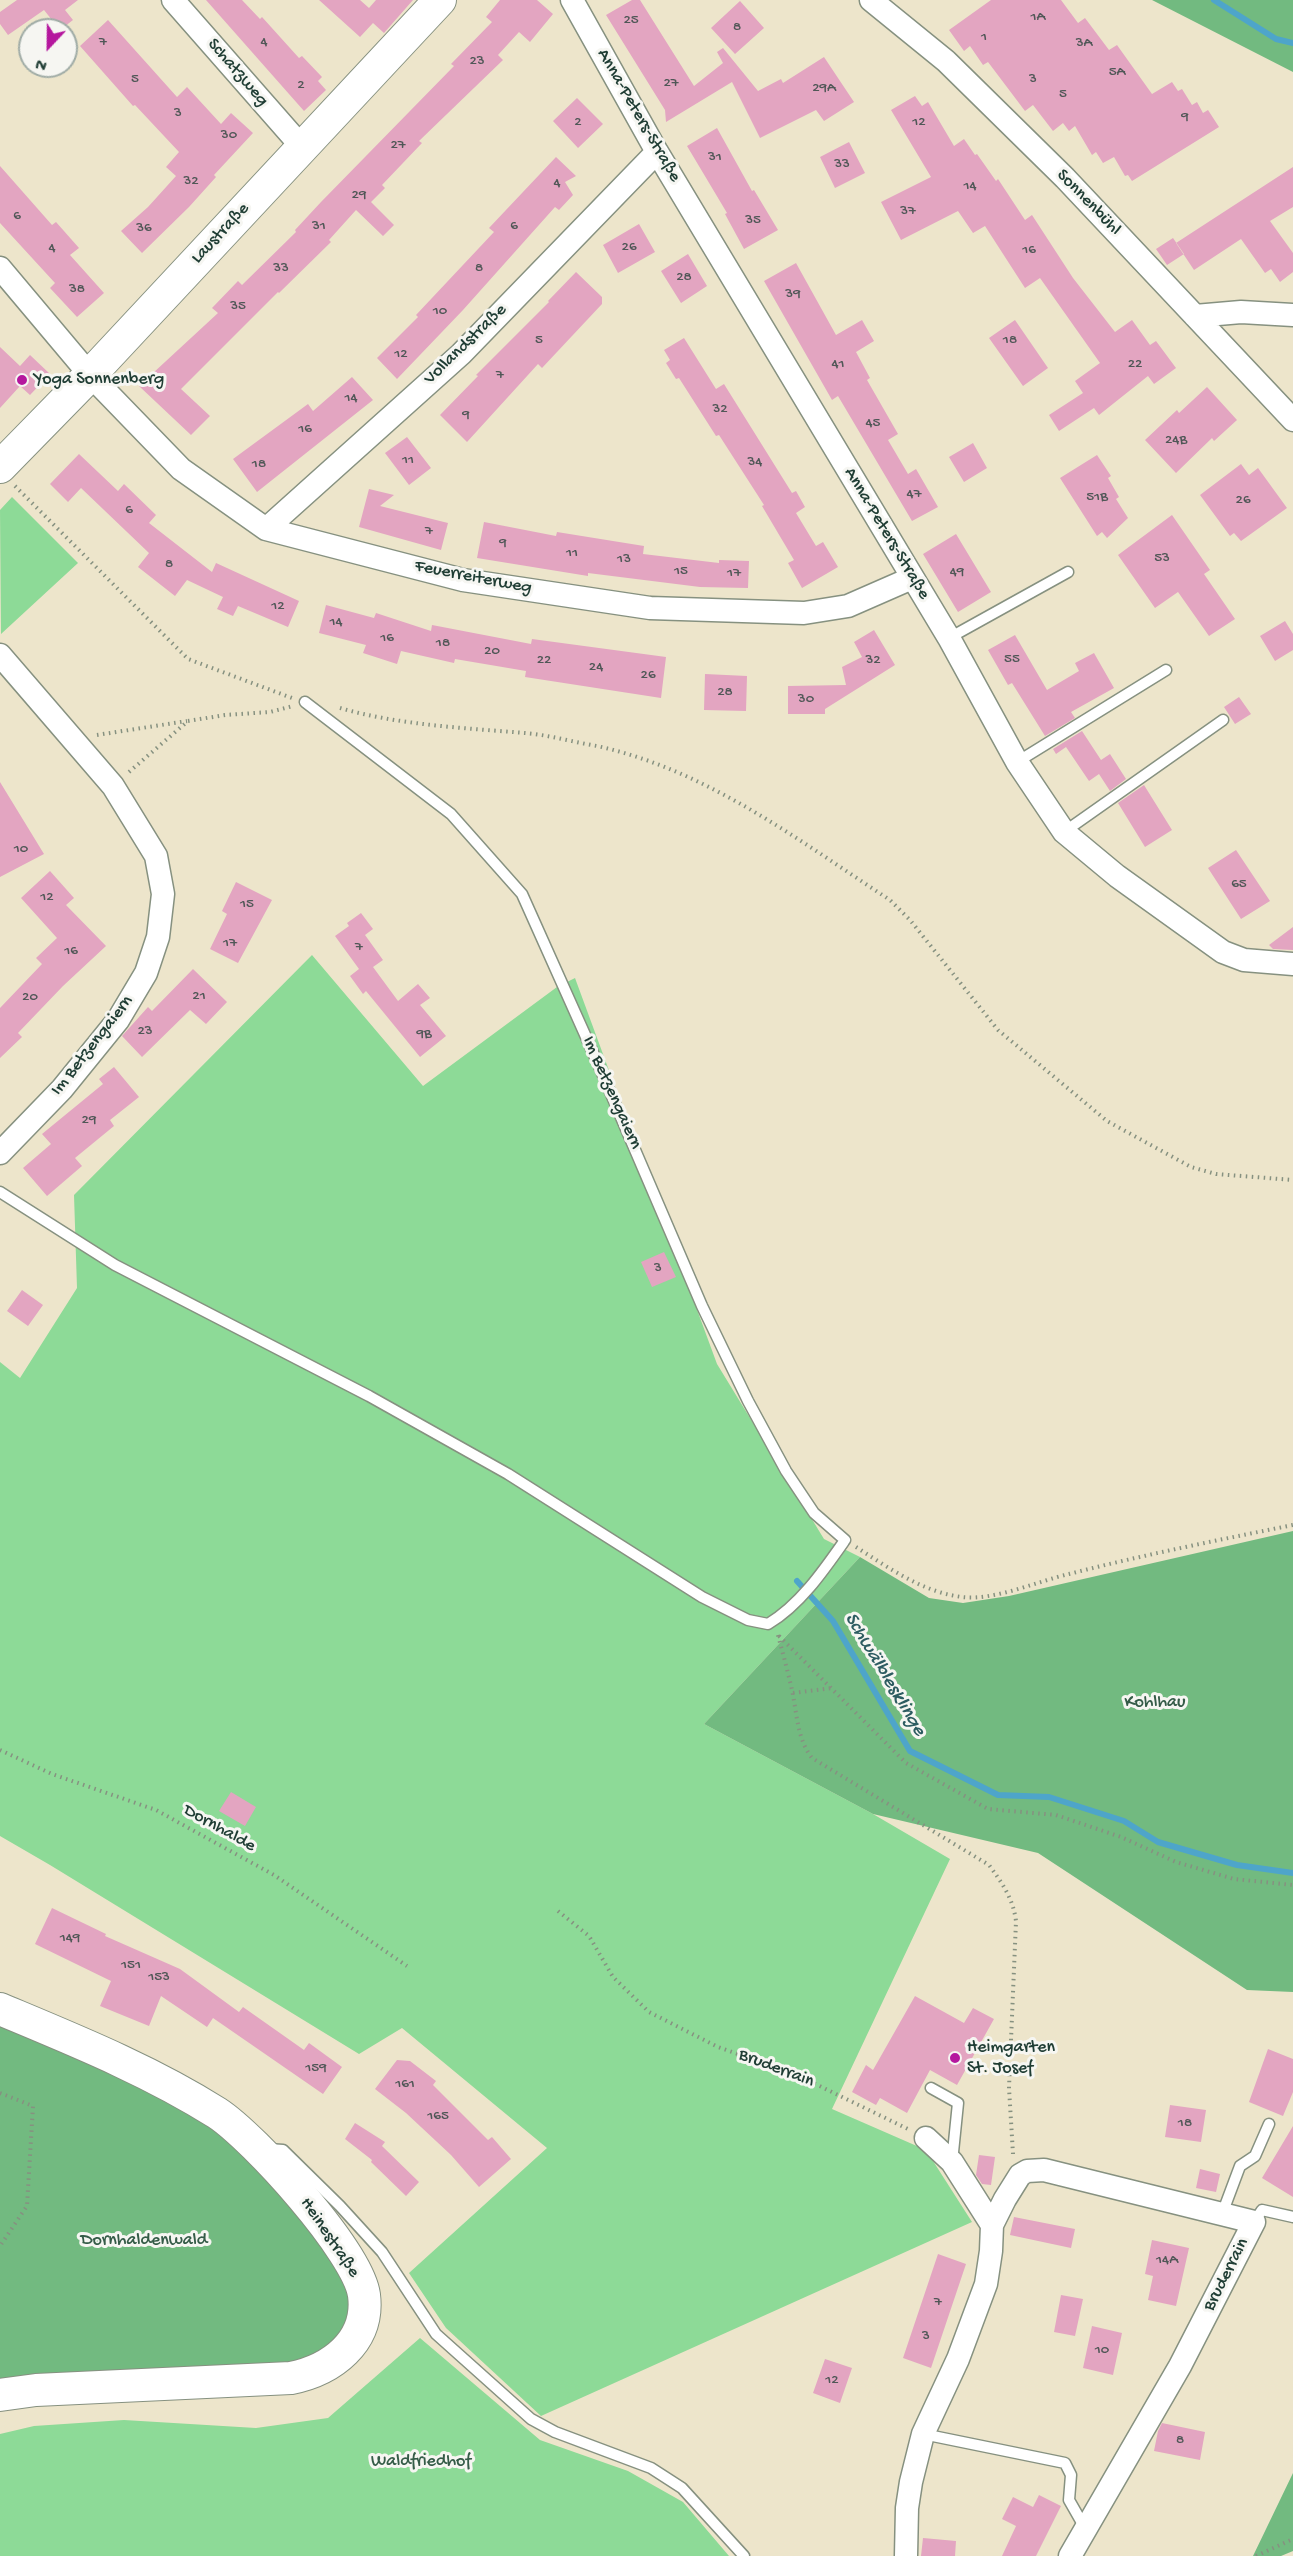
<!DOCTYPE html>
<meta charset="utf-8">
<style>
body{margin:0}
#map{position:relative;width:1293px;height:2556px;overflow:hidden;background:#ede5cb;font-family:"Gochi Hand",sans-serif}
canvas{display:block}
.north{position:absolute;left:18px;top:18px;width:60px;height:60px;box-sizing:border-box;background:#f6f6f2;border:2px solid #a0aca6;border-radius:50%;rotate:202deg;font-size:16px;font-weight:700;line-height:24px;text-align:center;color:#1f3d34}
.north::after{content:'';display:block;margin:auto;width:21px;height:27px;background:#b5179e;clip-path:polygon(50% 0,100% 100%,50% 72%,0 100%)}
</style>
<div id="map">
<canvas width="1293" height="2556"></canvas>
<div class="north">N</div>
</div>
<script>
const ctx = document.querySelector('canvas').getContext('2d');
ctx.lineJoin = 'round';
function fillPath(path, color) {
  ctx.fillStyle = color;
  ctx.fill(path, 'evenodd');
}
function strokePath(path, color, width, dash) {
  ctx.strokeStyle = color;
  ctx.lineWidth = width;
  ctx.lineCap = dash ? 'butt' : 'round';
  ctx.setLineDash(dash || []);
  ctx.stroke(path);
}
function drawText(font, color, halo, rows, align = 'center') {
  ctx.font = font + ' "Gochi Hand",sans-serif';
  ctx.lineWidth = 6;
  ctx.setLineDash([]);
  ctx.textBaseline = 'middle';
  ctx.strokeStyle = halo;
  ctx.fillStyle = color;
  for (const [text, x, y, turn = 0] of rows) {
    ctx.save();
    ctx.translate(x, y);
    ctx.rotate((+turn || 0) * Math.PI / 180);
    ctx.textAlign = isNaN(turn) ? turn : align;
    if (halo) ctx.strokeText(text, 0, 0);
    ctx.fillText(text, 0, 0);
    ctx.restore();
  }
}
fillPath(new Path2D(`
 M12 497 78 563 1 634 0 510Z
 M312 955 423 1086 557 987 575 978 717 1364 824 1539 860 1557 704 1724 873 1814 950 1859 832 2109 926 2150 972 2222 541 2416 446 2328 409 2273 547 2148 402 2028 359 2054 50 1865 0 1836V1362L20 1378 77 1288 74 1195Z
 M420 2338 540 2440 628 2471 683 2502 729 2556H0V2434L34 2426 124 2420 256 2428 328 2418Z`), '#8dda97');
fillPath(new Path2D(`
 M1152 0H1293V72Z
 M1293 1531V1992L1247 1990 1038 1853 873 1814 704 1724 860 1557 929 1598 963 1603 1009 1596Z
 M0 2014 219 2115 360 2282 332 2364 0 2395Z
 M1293 2473V2551L1281 2556H1253Z`), '#72ba80');
strokePath(new Path2D(`
 M1214 0 1276 39 1293 43
 M797 1581 833 1621 910 1751 998 1795 1049 1797 1124 1821 1158 1842 1237 1865 1293 1873`), '#4ea5ca', 6);
fillPath(new Path2D(`
 M17 0H78L65 10 73 20 60 30 44 10 8 35 0 24V12Z
 M206 0H242L260 19 262 17 299 58 302 56 322 77 318 81 326 90 304 111Z
 M319 0H360L369 8 376 0H413L384 33 373 23 360 37Z
 M500 0H537L553 14 530 42 519 32 498 55 503 60 419 141 422 143 382 185 385 188 371 202 394 225 383 236 356 210 329 240 331 242 279 293 278 292 181 389 210 416 191 435 139 386 218 313 212 308 238 281 242 285 296 232 295 230 321 202 454 66 451 64 492 22 486 17Z
 M632 0H640L694 86 723 63 717 52 723 48 758 91 781 79 783 83 824 57 854 102 824 121 816 110 760 138 732 82 666 122 665 110 606 15Z
 M991 0H1061L1078 23 1085 18 1109 50 1117 45 1152 94 1172 82 1178 91 1182 89 1192 105 1197 102 1203 113 1208 110 1219 127 1132 181 1128 175 1125 176 1114 157 1103 163 1096 152 1092 155 1075 126 1069 131 1063 123 1053 131 1033 105 1025 111 988 62 983 65 970 46 964 51 949 30Z
 M740 1 764 28 735 54 711 28Z
 M108 20 177 97 187 87 221 124 231 113 253 133 214 175 216 177 189 207 142 253 121 231 148 207 176 176 166 167 179 152 135 105 133 106 80 46Z
 M915 96 922 106 928 102 954 146 964 139 975 155 977 154 996 181 998 179 1025 220 1032 215 1073 278 1115 332 1132 320 1150 345 1156 341 1176 368 1154 384 1148 376 1099 415 1094 408 1059 431 1049 415 1083 393 1075 381 1100 363 1040 278 1025 288 985 226 973 233 958 211 901 240 881 202 931 177 891 110Z
 M577 98 603 124 578 148 553 121Z
 M717 128 752 191 754 190 778 230 744 249 725 214 727 213 687 146Z
 M849 142 865 173 835 188 820 157Z
 M556 157 576 176 565 182 573 195 559 210 555 207 463 310 397 379 377 358 418 317 416 315 494 232 489 228Z
 M0 166 52 225 56 222 79 248 70 255 104 293 77 317 50 288 55 283 0 223Z
 M1293 167V207L1270 221 1293 253V272L1280 282 1271 269 1265 273 1241 239 1194 270 1176 243Z
 M639 224 655 252 618 273 603 245Z
 M1173 238 1184 254 1167 265 1156 249Z
 M688 254 707 286 681 303 661 271Z
 M796 263 836 335 862 320 874 341 856 352 870 378 867 380 898 434 888 440 908 474 916 469 938 507 912 521 838 396 832 400 764 281Z
 M576 272 602 297V304L542 368 538 364 467 442 440 415 478 376 476 375 549 302 548 301Z
 M1015 320 1048 368 1023 386 989 338Z
 M684 338 716 389 724 384 792 493 796 491 805 507 796 513 816 546 823 542 838 567 802 588 788 563 794 560 762 506 764 505 719 435 716 436 679 378 676 379 666 363 670 360 664 350Z
 M0 347 20 366 30 355 50 374 30 395 20 386 0 408Z
 M352 377 373 400 257 492 233 459 308 404 313 411Z
 M1207 387 1237 420 1214 441 1212 438 1176 473 1145 440 1177 410 1179 413Z
 M407 437 431 468 409 485 385 453Z
 M973 443 987 468 964 482 949 457Z
 M79 454 118 491 124 484 156 515 149 523 212 572 216 563 299 601 288 627 238 606 233 616 217 609 223 597 187 580 175 596 138 567 149 553 81 488 68 502 50 484Z
 M1097 455 1111 476 1108 478 1119 497 1116 499 1128 518 1107 538 1102 532 1097 536 1060 478Z
 M1241 464 1249 475 1258 468 1287 508 1241 541 1234 533 1230 536 1200 495Z
 M369 489 394 495 380 506 448 523 441 550 359 527Z
 M1172 515 1210 570 1204 574 1235 619 1209 636 1178 592 1155 608 1118 555Z
 M484 522 556 536 557 532 644 546 643 554 719 563V560L749 561 748 588 700 587 588 573V576L477 558Z
 M956 534 991 592 958 612 923 554Z
 M326 605 374 618 376 613 431 631 432 625 531 644 532 639 666 657 661 698 525 677 526 671 455 659 454 663 401 651 397 664 363 653 366 645 319 633Z
 M1285 621 1293 634V650L1275 661 1260 636Z
 M874 630 895 665 825 709V714H788V686L846 685 842 667 862 657 854 642Z
 M1015 635 1047 690 1079 671 1075 663 1094 653 1114 688 1071 712 1075 718 1045 736 1012 683 1008 685 988 650Z
 M705 674 747 676 746 711 704 710Z
 M1239 697 1251 714 1235 724 1224 707Z
 M1082 731 1101 760 1110 754 1126 779 1110 791 1099 774 1089 781 1066 747 1056 754 1053 749Z
 M0 782 44 854 0 877Z
 M1144 785 1172 830 1145 847 1118 803Z
 M1236 850 1270 901 1241 919 1208 868Z
 M50 871 74 898 66 905 106 946 63 986 18 1033 22 1037 0 1058V1008L42 964 36 958 57 938 21 898Z
 M236 882 272 900 238 963 210 949 227 914 222 911Z
 M361 913 373 929 365 935 383 960 373 967 398 1001 418 984 430 998 420 1005 446 1036 420 1057 366 991 363 994 350 976 359 969 335 936 349 926 347 923Z
 M1293 927V950L1273 949 1269 945Z
 M193 969 227 1002 206 1024 190 1010 142 1057 122 1036 148 1007 152 1011Z
 M114 1067 139 1097 110 1120 114 1126 75 1158 82 1166 47 1196 23 1168 51 1144 42 1134 103 1084 99 1079Z
 M664 1252 676 1277 652 1287 641 1262Z
 M22 1290 43 1305 28 1326 7 1311Z
 M231 1792 256 1807 245 1826 219 1811Z
 M52 1908 106 1934 105 1936 180 1969 239 2012 243 2007 304 2050 309 2043 342 2067 323 2094 213 2018 207 2027 161 1996 149 2026 100 2006 111 1981 35 1944Z
 M915 1996 964 2023 973 2008 994 2019 957 2085 930 2070 907 2113 880 2098 876 2105 852 2092 866 2065 873 2070Z
 M1268 2049 1293 2059V2092L1283 2116 1249 2102Z
 M397 2060 410 2061 436 2081 433 2085 488 2140 492 2137 511 2159 479 2187 451 2155 406 2113 375 2089Z
 M1170 2105 1206 2110 1201 2142 1165 2137Z
 M355 2123 385 2142 382 2146 419 2182 406 2196 371 2162 372 2160 345 2139Z
 M1293 2126V2197L1262 2178Z
 M979 2155 995 2157 991 2185 982 2184 976 2175Z
 M1200 2169 1220 2174 1216 2192 1196 2188Z
 M1014 2217 1075 2229 1071 2248 1010 2235Z
 M1152 2240 1189 2248 1176 2306 1148 2300 1153 2276 1145 2274Z
 M938 2254 966 2264 931 2368 903 2358Z
 M1061 2295 1083 2299 1075 2336 1054 2332Z
 M1092 2326 1122 2333 1113 2375 1083 2368Z
 M825 2359 852 2368 840 2403 813 2393Z
 M1162 2423 1205 2432 1200 2460 1154 2451 1158 2431Z
 M1039 2495 1061 2506 1036 2556H1002L1016 2526 1002 2519 1013 2497 1033 2507Z
 M923 2538 956 2541 955 2556H921Z`), '#e3a5c1');
const lane = new Path2D(`
 M949 638 1068 572
 M1017 762 1166 670
 M1064 832 1223 720
 M0 1192 115 1265 369 1396 508 1474 702 1597 748 1620 768 1624C800 1605 824 1570 845 1540L814 1513 786 1471 748 1401 702 1306 599 1066 522 894 451 814 305 702
 M931 2088 958 2103 952 2162
 M268 2149 283 2150 340 2206 382 2252 436 2334 531 2419 555 2432 651 2468 682 2488 744 2556
 M1222 2214 1240 2166 1255 2156 1269 2124
 M1254 2222 1262 2210 1293 2217
 M923 2434 1065 2463 1071 2475 1069 2500 1085 2528`);
const street = new Path2D(`
 M173 0 302 147
 M572 0 657 152 949 638 1017 762 1064 832 1117 876 1223 952 1244 960 1293 964
 M871 0 946 61 1065 178 1293 420
 M0 268 90 375 181 469 266 529 463 580 650 608 804 613 848 606 912 578
 M1195 316 1241 312 1293 315
 M266 529 461 354 657 152
 M0 655 113 786 156 856 163 894 158 937 146 973 118 1020 62 1089 0 1153
 M926 2138 952 2162 992 2225
 M906 2556 907 2508 911 2482 923 2434 958 2359 986 2284 991 2251 992 2225 1005 2199 1020 2175 1027 2171 1044 2170 1254 2222 1180 2366 1070 2556`);
const secondary = new Path2D(`
 M0 467 90 375 440 0
 M0 2009C74 2040 149 2070 217 2113 255 2138 358 2252 364 2295 370 2342 331 2370 291 2378L36 2390 0 2395`);
strokePath(lane, '#869180', 13);
strokePath(street, '#869180', 25);
strokePath(secondary, '#869180', 34);
strokePath(new Path2D(`
 M15 486 188 659 292 698
 M340 708C399 725 464 728 525 733 549 735 573 742 597 746 707 770 798 840 890 900L910 920 998 1030 1107 1121 1191 1167 1216 1174 1293 1180
 M97 735 187 721
 M129 772 188 721 225 715 270 712 293 706
 M856 1547C889 1568 922 1592 962 1597 994 1601 1038 1581 1069 1574 1143 1555 1218 1540 1293 1525
 M778 1635C783 1654 788 1672 792 1690 797 1713 797 1739 812 1758L989 1865C1002 1883 1013 1898 1016 1921L1009 2088 1013 2154
 M779 1636 906 1763 988 1809 1056 1815 1121 1837 1176 1862 1234 1879 1293 1885
 M793 1693 833 1688
 M0 1750 52 1774 156 1810 274 1875 407 1966
 M558 1911 589 1936 613 1977 649 2012 718 2047 797 2075 910 2130
 M0 2093 33 2106 27 2206 0 2246
 M1256 2556 1293 2539`), '#869180', 4, [1.5, 4.5]);
strokePath(lane, '#fff', 10);
strokePath(street, '#fff', 22);
strokePath(secondary, '#fff', 32);
for (const [x, y, r, color] of [
 [22,380,6,"#b5179e"],
 [955,2058,6,"#b5179e"]
]) {
  const dot = new Path2D();
  dot.arc(x, y, r, 0, 2 * Math.PI);
  ctx.fillStyle = color;
  ctx.fill(dot);
  strokePath(dot, '#f6f6f2', 2);
}
drawText('15px', '#505757', null, [
 ["1A",1038,18],
 ["25",631,21],
 ["8",737,28],
 ["1",984,38],
 ["7",103,43],
 ["4",264,43],
 ["3A",1084,44],
 ["23",477,62],
 ["5A",1117,73],
 ["5",135,80],
 ["3",1033,80],
 ["27",671,84],
 ["2",301,86],
 ["29A",824,89],
 ["5",1063,95],
 ["3",178,114],
 ["9",1185,118],
 ["2",578,123],
 ["12",919,123],
 ["30",229,136],
 ["27",398,146],
 ["31",715,158],
 ["33",842,165],
 ["32",191,182],
 ["4",557,184],
 ["14",970,187],
 ["29",359,196],
 ["37",908,212],
 ["6",17,217],
 ["35",753,221],
 ["31",319,227],
 ["6",514,227],
 ["36",144,229],
 ["26",629,248],
 ["4",52,249],
 ["16",1029,251],
 ["33",281,269],
 ["8",479,269],
 ["28",684,278],
 ["38",77,290],
 ["39",793,295],
 ["35",238,307],
 ["10",440,312],
 ["5",539,341],
 ["18",1010,341],
 ["12",401,355],
 ["41",838,365],
 ["22",1135,365],
 ["7",500,376],
 ["14",351,399],
 ["32",720,410],
 ["9",466,416],
 ["45",873,424],
 ["16",305,430],
 ["24B",1176,441],
 ["11",408,461],
 ["34",755,463],
 ["18",259,465],
 ["47",914,495],
 ["51B",1097,498],
 ["26",1243,501],
 ["6",129,511],
 ["7",429,532],
 ["9",503,544],
 ["11",572,554],
 ["53",1162,559],
 ["13",624,560],
 ["8",169,565],
 ["15",681,572],
 ["49",957,573],
 ["17",734,574],
 ["12",278,607],
 ["14",336,623],
 ["16",387,639],
 ["18",443,644],
 ["20",492,652],
 ["55",1012,660],
 ["22",544,661],
 ["32",873,661],
 ["24",596,668],
 ["26",648,676],
 ["28",725,693],
 ["30",806,700],
 ["10",21,850],
 ["65",1239,885],
 ["12",47,898],
 ["15",247,905],
 ["17",230,944],
 ["7",359,948],
 ["16",71,952],
 ["21",199,997],
 ["20",30,998],
 ["23",145,1032],
 ["9B",424,1035],
 ["29",89,1121],
 ["3",658,1269],
 ["149",70,1939],
 ["151",131,1966],
 ["153",159,1978],
 ["159",316,2069],
 ["161",405,2085],
 ["165",438,2117],
 ["18",1185,2124],
 ["14A",1167,2261],
 ["7",938,2303],
 ["3",926,2337],
 ["10",1102,2351],
 ["12",832,2381],
 ["8",1180,2441]
]);
drawText('18px', '#1f3d34', '#f6f6f2', [
 ["Schatzweg",237,73,49],
 ["Anna-Peters-Straße",638,116,60],
 ["Sonnenbühl",1088,203,46],
 ["Laustraße",221,234,-47],
 ["Vollandstraße",466,345,-44],
 ["Anna-Peters-Straße",886,534,59],
 ["Feuerreiterweg",473,578,11],
 ["Im Betzengaiern",93,1046,-52],
 ["Im Betzengaiern",611,1093,66],
 ["Dornhalde",219,1829,29],
 ["Bruderrain",776,2069,21],
 ["Heinestraße",329,2238,56],
 ["Bruderrain",1227,2275,-63]
]);
drawText('18px', '#1f3d34', '#f6f6f2', [
 ["Yoga Sonnenberg",34,380],
 ["Heimgarten",967,2048],
 ["St. Josef",967,2069]
], 'left');
drawText('18px', '#355c48', '#f6f6f2', [
 ["Kohlhau",1155,1703],
 ["Dornhaldenwald",144,2241],
 ["Waldfriedhof",421,2462]
]);
drawText('italic 20px', '#2d5c61', '#f6f6f2', [
 ["Schwälblesklinge",884,1675,59]
]);
</script>
